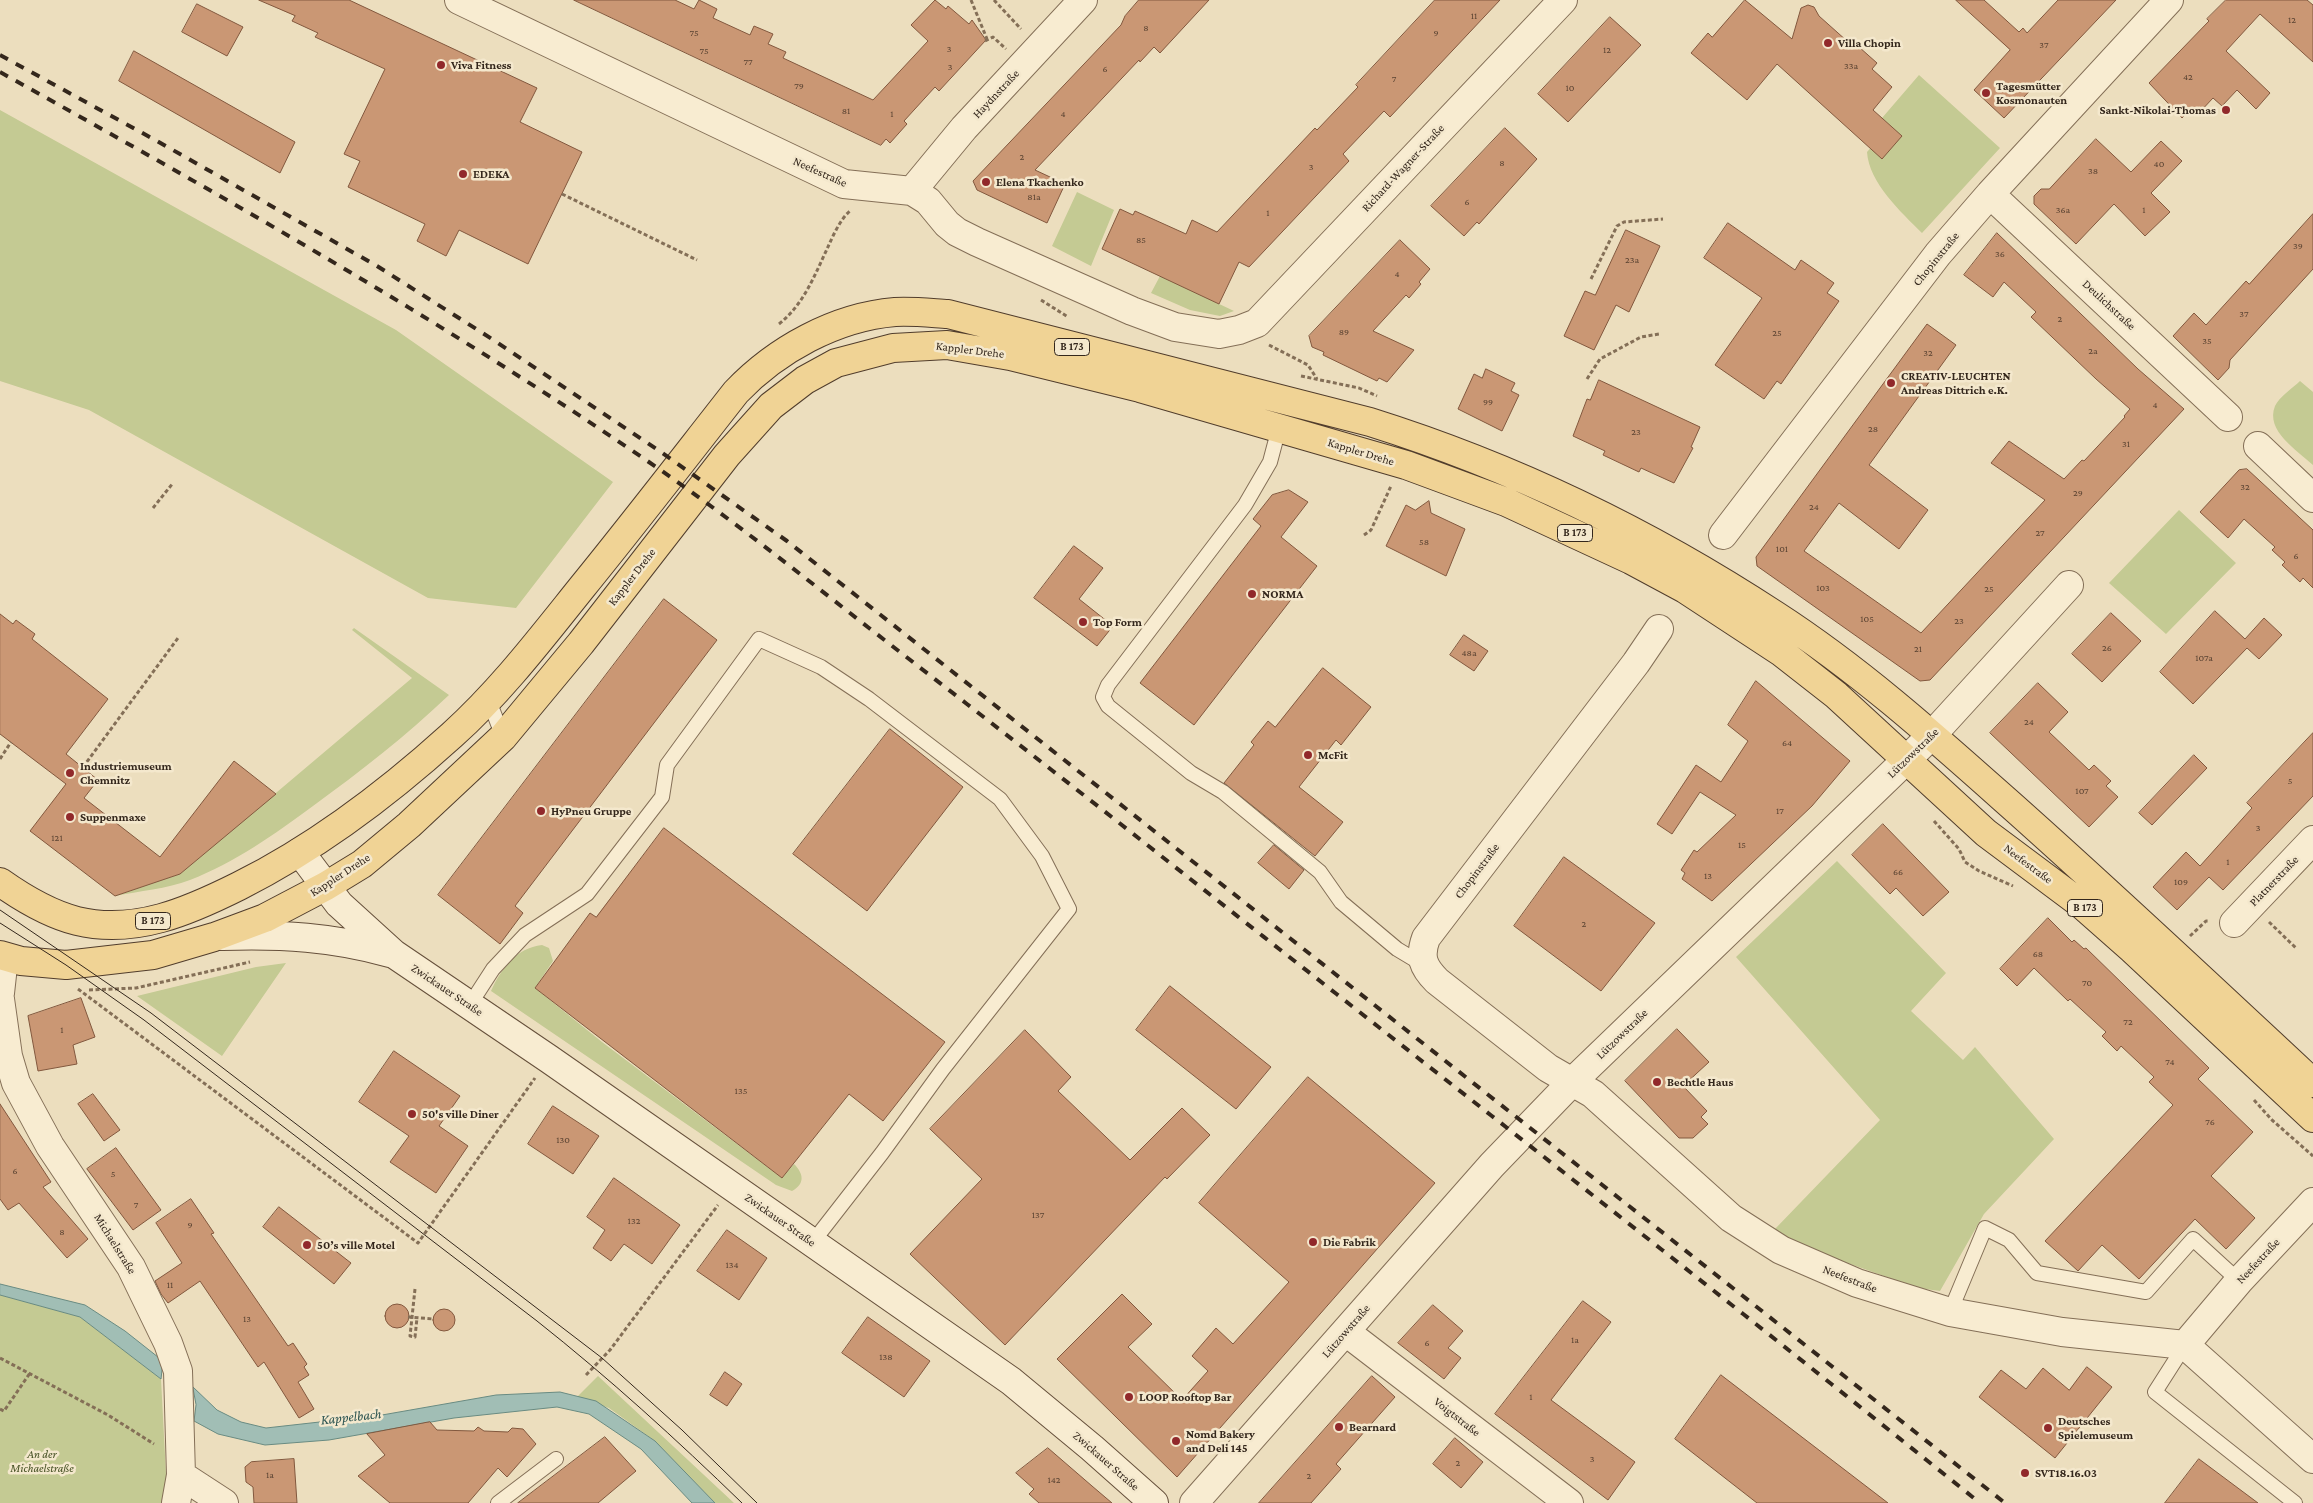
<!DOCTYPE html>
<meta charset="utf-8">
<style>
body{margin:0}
canvas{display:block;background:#ecdebe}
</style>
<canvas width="2313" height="1503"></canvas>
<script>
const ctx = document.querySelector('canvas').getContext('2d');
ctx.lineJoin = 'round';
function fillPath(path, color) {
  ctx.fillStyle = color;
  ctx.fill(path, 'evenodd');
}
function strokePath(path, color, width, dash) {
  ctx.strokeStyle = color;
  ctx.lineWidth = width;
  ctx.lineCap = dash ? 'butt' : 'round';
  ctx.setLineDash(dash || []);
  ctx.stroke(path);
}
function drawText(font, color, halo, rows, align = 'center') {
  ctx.font = font + ' "Crimson Pro",serif';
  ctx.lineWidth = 5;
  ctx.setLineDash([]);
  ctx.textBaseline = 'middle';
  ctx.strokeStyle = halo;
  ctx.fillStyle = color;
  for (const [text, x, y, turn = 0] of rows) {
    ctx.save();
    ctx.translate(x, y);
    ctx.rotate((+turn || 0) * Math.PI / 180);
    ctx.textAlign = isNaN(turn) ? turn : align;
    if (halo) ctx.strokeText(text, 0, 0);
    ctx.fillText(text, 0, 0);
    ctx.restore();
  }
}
fillPath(new Path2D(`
 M1919 75 2000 148 1922 233C1901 212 1869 183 1867 152L1890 126 1882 118Z
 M0 110 396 330 613 482 516 608 428 598 89 410 0 381Z
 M1077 192 1114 210 1091 266 1052 246Z
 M1160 276 1234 311 1220 316 1190 310 1151 293Z
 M2300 381 2313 392V465C2297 450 2265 431 2275 406 2279 397 2293 388 2300 381Z
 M2179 510 2236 563 2166 634 2109 583Z
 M354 628 449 695C406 736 361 771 313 806 275 834 234 863 190 880 167 889 139 891 115 896L180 874 412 678 352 630Z
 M1837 861 1946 973 1911 1011 1963 1060 1975 1047 2054 1139 1984 1214 1940 1291 1918 1288 1805 1248 1775 1229 1880 1120 1736 957Z
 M542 945 549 948 553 961 535 988 602 1042 782 1178 794 1164C804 1174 805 1184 792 1191L776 1185 491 991C501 969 516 948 542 945Z
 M286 963 222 1056 137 996 256 967Z
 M0 1295 80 1317 161 1379 167 1494 162 1503H0Z
 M598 1376 734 1503H715L655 1441 609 1408 577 1397Z`), '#c4ca93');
const water = new Path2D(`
 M0 1284 85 1305 125 1331 163 1361 161 1379 80 1317 0 1295Z
 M193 1387 217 1410 241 1422 266 1428 382 1415 496 1395 560 1392 596 1401 655 1441 715 1503H692L641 1449 589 1414 557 1407 454 1418 329 1440 265 1445 218 1434 194 1421 196 1405Z`);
fillPath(water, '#a1beb5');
strokePath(water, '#698b82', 1);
const building = new Path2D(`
 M259 0H349L537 88 520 122 582 152 528 264 459 230 446 256 417 241 425 224 348 187 360 161 344 154 385 69 315 37 318 33 292 21 295 16Z
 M574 0H675L694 9 699 0 717 9 713 18 750 35 754 26 773 34 768 44 786 52 783 58 873 100 928 41 911 25 935 0 946 9 948 6 969 24 972 20 986 40 939 91 935 87 904 121 907 124 890 143 886 139 881 145Z
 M1139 0H1209L1160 53 1154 47 1140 62 1139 60 1035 170 1065 184 1047 223 977 190 973 181 1121 25 1125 16Z
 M1435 0H1500L1390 117 1384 111 1343 154 1349 161 1249 267 1239 262 1219 304 1102 249 1120 209 1133 215 1135 211 1186 234 1192 220 1217 232 1315 128 1317 130 1358 87 1356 85Z
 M1745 0 1792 39 1801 8 1808 5 1814 7 1819 16 1847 41 1850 39 1877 63 1872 69 1892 87 1873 110 1902 136 1882 159 1777 64 1747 100 1691 53 1708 33 1712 37Z
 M1956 0H1984L2019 32 2023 28 2027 33 2058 0H2116L2004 118 1974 90 2010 50Z
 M2226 0H2307L2313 5V62L2260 14 2226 51 2270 93 2256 109 2237 90 2222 106 2213 98 2198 114 2192 108 2182 118 2149 83 2209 21 2207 19Z
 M197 4 243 27 227 56 182 32Z
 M1610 17 1641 45 1568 122 1538 94Z
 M134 51 295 142 280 173 119 81Z
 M1505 128 1537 159 1479 224 1477 222 1464 236 1431 206Z
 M2096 139 2131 172 2161 141 2182 161 2151 193 2170 212 2145 236 2114 204 2076 244 2034 204V196L2041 189H2049Z
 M2313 214V269L2230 360 2229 368 2218 380 2173 336 2194 313 2206 325 2246 281 2249 284Z
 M1728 223 1795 270 1801 260 1834 283 1827 293 1839 301 1781 384 1777 381 1764 399 1715 365 1762 298 1704 258Z
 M1626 230 1660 246 1629 312 1616 305 1594 350 1564 336 1585 291 1595 295Z
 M1997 233 2138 369 2184 409 1930 680 1920 681 1757 566 1756 557 1927 324 1956 345 1869 465 1928 510 1899 549 1839 503 1804 551 1921 633 2045 500 1991 463 2009 441 2064 479 2082 460 2084 461 2125 417 2124 416 2130 409 2096 379 2031 317 2036 312 2004 282 1993 297 1964 275Z
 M1400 240 1430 269 1419 282 1421 284 1409 298 1406 295 1373 331 1414 350 1387 382 1379 378 1377 381 1323 355 1324 352 1312 347 1309 336Z
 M1486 369 1515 383 1511 391 1519 395 1502 431 1458 409 1474 374 1482 378Z
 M1599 380 1700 427 1691 447 1693 448 1674 483 1641 468 1639 472 1603 455 1605 451 1573 436 1587 399 1590 400Z
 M2247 469 2313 530V588L2303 578 2300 582 2282 565 2285 562 2272 550 2275 547 2244 519 2228 538 2200 512 2239 470Z
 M1289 490 1308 502 1281 537 1317 566 1194 725 1140 683 1261 526 1253 519 1272 495Z
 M1429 501 1431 513 1465 529 1446 576 1386 546 1406 505 1415 510Z
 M1074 546 1103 568 1079 599 1113 626 1097 646 1034 598Z
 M664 599 717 640 515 906 523 913 500 944 438 895Z
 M2215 611 2245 639 2264 618 2282 635 2259 659 2247 648 2193 704 2160 672Z
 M2111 613 2141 641 2102 682 2072 654Z
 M0 614 13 624 16 620 35 634 32 639 108 699 66 754 98 780 84 798 160 857 234 761 276 794 180 874 115 896 30 831 66 784 0 734Z
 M1464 635 1488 651 1474 671 1450 655Z
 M1323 668 1371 707 1341 745 1336 740 1299 787 1343 822 1315 856 1224 783 1254 745 1251 742 1268 721 1275 727Z
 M1756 681 1850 761 1812 806 1712 901 1682 879 1685 873 1681 870 1694 850 1697 852 1736 815 1700 792 1672 834 1657 824 1696 765 1721 782 1748 741 1728 725Z
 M2038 683 2068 712 2049 732 2089 770 2094 765 2111 781 2106 786 2118 797 2089 827 1990 733Z
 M890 729 963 787 867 911 793 854Z
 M2313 733V796L2223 890 2209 877 2177 910 2153 887 2186 852 2200 866 2252 808 2247 803Z
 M2194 755 2207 768 2152 825 2139 813Z
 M1883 824 1949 892 1923 916 1896 888 1890 894 1852 855Z
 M664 828 945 1042 883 1121 849 1094 782 1178 535 988 590 913 596 917Z
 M1274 845 1304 870 1289 889 1258 863Z
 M1564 857 1655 923 1601 991 1514 926Z
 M2048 918 2072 942 2074 940 2084 949 2086 948 2209 1068 2198 1079 2253 1132 2211 1176 2255 1218 2226 1249 2195 1219 2139 1279 2102 1245 2078 1271 2045 1241 2173 1105 2149 1082 2154 1077 2121 1046 2117 1051 2102 1036 2106 1032 2070 999 2068 1001 2034 968 2017 986 2000 969Z
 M1170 986 1271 1067 1236 1109 1136 1030Z
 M81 998 95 1037 73 1045 77 1064 38 1071 28 1016Z
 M1677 1029 1709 1062 1683 1086 1707 1111 1701 1117 1708 1124 1693 1138H1679L1625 1081Z
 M1025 1030 1071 1077 1058 1091 1130 1160 1182 1108 1210 1135 1167 1179 1165 1177 1005 1345 910 1254 982 1179 930 1129Z
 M394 1051 460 1096 439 1126 468 1146 436 1193 390 1162 409 1136 359 1102Z
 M1308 1077 1435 1183 1177 1477 1057 1359 1122 1294 1152 1324 1128 1347 1182 1400 1208 1371 1192 1356 1216 1328 1233 1344 1289 1282 1199 1203Z
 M93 1094 120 1130 104 1141 78 1104Z
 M0 1104 51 1182 43 1187 88 1239 67 1258 19 1203 8 1210 0 1199Z
 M553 1106 599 1136 573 1174 528 1144Z
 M116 1148 161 1210 133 1230 87 1169Z
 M614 1178 680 1225 652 1264 624 1244 611 1261 593 1248 605 1230 587 1217Z
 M191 1199 214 1233 211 1234 288 1346 293 1343 307 1364 304 1367 309 1375 298 1382 314 1409 299 1418 264 1362 258 1367 200 1281 168 1303 161 1294 155 1281 182 1263 156 1223Z
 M279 1207 351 1263 334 1284 263 1227Z
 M727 1230 767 1258 739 1300 697 1271Z
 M1583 1301 1611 1322 1551 1400 1635 1462 1608 1500 1495 1414Z
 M385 1316a12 12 0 1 1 24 0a12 12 0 1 1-24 0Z
 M1433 1305 1463 1331 1448 1348 1461 1358 1444 1379 1398 1343Z
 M433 1320a11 11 0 1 1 22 0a11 11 0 1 1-22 0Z
 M868 1317 930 1361 904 1397 842 1353Z
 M2087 1367 2112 1387 2055 1458 1979 1397 2001 1370 2026 1389 2043 1368 2069 1390Z
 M725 1372 742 1384 727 1406 710 1395Z
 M1721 1375 1888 1503H1757L1675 1439Z
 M1372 1376 1395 1397 1336 1464 1341 1469 1311 1503H1259Z
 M430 1422 437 1430 474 1431 478 1427 484 1431 508 1432 512 1428 523 1429 536 1444 507 1477 498 1468 468 1503H390L358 1476 385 1455 367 1434Z
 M605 1437 636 1471 598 1503H518Z
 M1455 1438 1483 1462 1461 1488 1433 1464Z
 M1048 1448 1092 1486 1112 1503H1039L1029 1494 1034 1489 1016 1473Z
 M294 1459 297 1503H254L253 1487 246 1482 245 1467 251 1462Z
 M2199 1459 2258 1503H2165Z`);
fillPath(building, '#ca9774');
strokePath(building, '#82583e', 1);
const service = new Path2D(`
 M1279 428 1270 462 1245 505 1108 685 1103 697 1108 706 1191 773 1223 792 1320 872 1341 902 1397 949 1422 964
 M488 698 503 737
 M469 1006 493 969 525 935 587 894 662 797 667 765 759 639 821 667 869 699 1000 799 1042 856 1069 909 943 1069 882 1153 812 1243
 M1950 1312 1985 1228 2009 1240 2037 1273 2146 1292 2193 1239 2239 1281
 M2185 1345 2155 1392 2295 1503
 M498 1503 556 1459`);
const minor = new Path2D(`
 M459 0 844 184 912 191 928 201 947 224 957 232 977 242 1132 311 1175 327 1219 334 1239 330 1257 323 1563 0
 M912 191 964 128 1083 0
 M1990 194 2228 417
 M2258 446 2313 498
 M1723 535 1938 254 1990 194 2169 0
 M1659 629 1636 663 1426 938C1419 957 1423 967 1437 981L1548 1068 1593 1094 1731 1218 1781 1250 1857 1283 1950 1312 2062 1332 2185 1345 2239 1281 2313 1202
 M2234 923 2313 840
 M0 993 4 957
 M0 999 8 1056 16 1083 50 1146 131 1267 168 1343 178 1371 181 1475 176 1503
 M1346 1332 1569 1503
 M2185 1345 2313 1459
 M181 1475 224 1503`);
const tertiary = new Path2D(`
 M1194 1503 1492 1165 1571 1083 1932 735 2069 585`);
const secondary = new Path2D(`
 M300 852 339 904 394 954 549 1059 1011 1381 1092 1448 1154 1503
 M222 936C280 934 334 937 390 953`);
const primary = new Path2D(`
 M0 882C24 899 49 914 77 921 135 935 189 911 239 886 317 847 388 793 452 735 501 691 542 637 583 586 635 522 685 457 736 392 776 350 835 317 895 312 912 311 931 313 948 314L1370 422C1513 467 1650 533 1775 615 1857 668 1930 733 2003 798 2108 891 2210 987 2313 1083
 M0 955 21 961 66 965 153 955 214 937 265 918 326 886 362 864 409 825 503 737 581 643 727 455 771 406 805 380 836 363 893 348 947 345 1010 356 1140 388 1406 465 1506 502 1631 560 1685 589 1781 652 1836 695 1986 833 2081 904 2132 949 2313 1118`);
strokePath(service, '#846f57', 16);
strokePath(minor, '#846f57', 30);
strokePath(tertiary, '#846f57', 30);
strokePath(secondary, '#66503b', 30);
strokePath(primary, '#513d2c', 30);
strokePath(new Path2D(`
 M971 0 987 39
 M994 0 1021 29
 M985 41 993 37 1006 49
 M562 194 697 260
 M1591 279 1617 226 1624 222 1663 219
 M1041 300 1068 317
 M779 324C803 305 814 277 827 249 833 236 840 219 851 210
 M1269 345 1308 365 1317 379
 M1301 376 1359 388 1377 396
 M1587 379 1600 359 1641 337 1659 334
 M153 508 173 483
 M1364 535 1371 530 1391 486
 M0 759 11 742
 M83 767 178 638
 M1934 821 1959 849 1965 862 1979 871 2013 886
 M2269 922 2296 948
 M2190 936 2206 921H2210
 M78 989 418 1243 535 1078
 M89 990 136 988 250 962
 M2254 1100 2272 1120 2313 1156
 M415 1289 410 1336 415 1337 417 1318
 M0 1358 108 1415 154 1444
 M586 1375 610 1350 718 1205
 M0 1409 4 1411 30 1373`), '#846f57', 3, [4, 2.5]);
strokePath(service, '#f8ecd1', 14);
strokePath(minor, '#f8ecd1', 28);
strokePath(tertiary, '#f8ecd1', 28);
strokePath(secondary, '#f8ecd1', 28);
strokePath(primary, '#f0d395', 28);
strokePath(new Path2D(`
 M0 910 151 1013 602 1358 682 1430 757 1503
 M0 923 66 965 144 1020 537 1321C609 1378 676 1439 742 1503`), '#34271c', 1);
strokePath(new Path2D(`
 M0 55 157 141 377 266 492 339 658 450 787 541 2005 1503
 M0 72C219 194 436 317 643 458 721 511 795 570 869 628 976 711 1083 794 1189 878 1453 1086 1718 1292 1980 1503`), '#34271c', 4, [9, 9]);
strokePath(new Path2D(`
 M408 1317 433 1319`), '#846f57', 3, [4, 2.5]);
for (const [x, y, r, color] of [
 [1828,43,5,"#91292b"],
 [441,65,5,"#91292b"],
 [1986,93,5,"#91292b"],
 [2226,110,5,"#91292b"],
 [463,174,5,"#91292b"],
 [986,182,5,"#91292b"],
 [1891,383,5,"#91292b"],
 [1252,594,5,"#91292b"],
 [1083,622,5,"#91292b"],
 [1308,755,5,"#91292b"],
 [70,773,5,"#91292b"],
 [541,811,5,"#91292b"],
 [70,817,5,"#91292b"],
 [1657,1082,5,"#91292b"],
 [412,1114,5,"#91292b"],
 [1313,1242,5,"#91292b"],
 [307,1245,5,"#91292b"],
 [1129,1397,5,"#91292b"],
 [1339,1427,5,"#91292b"],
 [2048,1428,5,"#91292b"],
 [1176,1441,5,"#91292b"],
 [2025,1473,5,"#91292b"]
]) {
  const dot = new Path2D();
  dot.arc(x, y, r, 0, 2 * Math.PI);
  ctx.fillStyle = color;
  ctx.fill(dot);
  strokePath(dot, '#f4e8cd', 2);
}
drawText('10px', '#5a4332', null, [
 ["11",1474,16],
 ["12",2292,20],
 ["8",1146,28],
 ["75",694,33],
 ["9",1436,33],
 ["37",2044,45],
 ["3",949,49],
 ["12",1607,50],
 ["75",704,51],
 ["77",748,62],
 ["33a",1851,66],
 ["3",950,67],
 ["6",1105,69],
 ["42",2188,77],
 ["7",1394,79],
 ["79",799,86],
 ["10",1570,88],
 ["81",846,111],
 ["1",892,114],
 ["4",1063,114],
 ["2",1022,157],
 ["8",1502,163],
 ["40",2159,164],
 ["3",1311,167],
 ["38",2093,171],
 ["81a",1034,197],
 ["6",1467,202],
 ["36a",2063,210],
 ["1",2144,210],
 ["1",1268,213],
 ["85",1141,240],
 ["39",2298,246],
 ["36",2000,254],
 ["23a",1632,260],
 ["4",1397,274],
 ["37",2244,314],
 ["2",2060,319],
 ["89",1344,332],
 ["25",1777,333],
 ["35",2207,341],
 ["2a",2093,351],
 ["32",1928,353],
 ["99",1488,402],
 ["4",2155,405],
 ["28",1873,429],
 ["23",1636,432],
 ["31",2126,444],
 ["32",2245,487],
 ["29",2078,493],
 ["24",1814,507],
 ["27",2040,533],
 ["58",1424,542],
 ["101",1782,549],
 ["6",2296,556],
 ["103",1823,588],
 ["25",1989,589],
 ["105",1867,619],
 ["23",1959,621],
 ["26",2107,648],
 ["21",1918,649],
 ["48a",1469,653],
 ["107a",2204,658],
 ["24",2029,722],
 ["64",1787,743],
 ["5",2290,781],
 ["107",2082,791],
 ["17",1780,811],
 ["3",2258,828],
 ["121",57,838],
 ["15",1742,845],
 ["1",2228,862],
 ["66",1898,872],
 ["13",1708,876],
 ["109",2181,882],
 ["2",1584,924],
 ["68",2038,954],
 ["70",2087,983],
 ["72",2128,1022],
 ["1",62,1030],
 ["74",2170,1062],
 ["135",741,1091],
 ["76",2210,1122],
 ["130",563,1140],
 ["6",15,1171],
 ["5",113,1174],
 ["7",136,1205],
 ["137",1038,1215],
 ["132",634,1221],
 ["9",190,1225],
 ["8",62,1232],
 ["134",732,1265],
 ["11",170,1285],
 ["13",247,1319],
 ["1a",1575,1340],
 ["6",1427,1343],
 ["138",886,1357],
 ["1",1531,1397],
 ["3",1592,1459],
 ["2",1458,1463],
 ["1a",270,1475],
 ["2",1309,1476],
 ["142",1054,1480]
]);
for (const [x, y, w] of [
 [1072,347,35],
 [1575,533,35],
 [2085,908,35],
 [153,921,35]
]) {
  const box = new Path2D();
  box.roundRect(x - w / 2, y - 8.5, w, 17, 4);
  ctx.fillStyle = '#f4e8cd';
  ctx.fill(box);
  strokePath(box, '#34271c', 1);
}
drawText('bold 11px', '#34271c', null, [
 ["B 173",1072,347],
 ["B 173",1575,533],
 ["B 173",2085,908],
 ["B 173",153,921]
]);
drawText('bold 12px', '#34271c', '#f4e8cd', [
 ["Villa Chopin",1838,43],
 ["Viva Fitness",451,65],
 ["Tagesmütter",1996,86],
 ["Kosmonauten",1996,100],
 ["Sankt-Nikolai-Thomas",2216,110,"right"],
 ["EDEKA",473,174],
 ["Elena Tkachenko",996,182],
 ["CREATIV-LEUCHTEN",1901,376],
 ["Andreas Dittrich e.K.",1901,390],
 ["NORMA",1262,594],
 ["Top Form",1093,622],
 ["McFit",1318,755],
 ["Industriemuseum",80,766],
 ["Chemnitz",80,780],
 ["HyPneu Gruppe",551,811],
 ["Suppenmaxe",80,817],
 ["Bechtle Haus",1667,1082],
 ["50's ville Diner",422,1114],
 ["Die Fabrik",1323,1242],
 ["50’s ville Motel",317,1245],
 ["LOOP Rooftop Bar",1139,1397],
 ["Deutsches",2058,1421],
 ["Spielemuseum",2058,1435],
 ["Bearnard",1349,1427],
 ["Nomd Bakery",1186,1434],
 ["and Deli 145",1186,1448],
 ["SVT18.16.03",2035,1473]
], 'left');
drawText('12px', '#34271c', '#f4e8cd', [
 ["Haydnstraße",996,94,-47],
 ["Richard-Wagner-Straße",1403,168,-47],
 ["Neefestraße",820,172,24],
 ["Chopinstraße",1936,259,-51],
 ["Deulichstraße",2109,305,43],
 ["Kappler Drehe",970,350,7],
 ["Kappler Drehe",1361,452,17],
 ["Kappler Drehe",632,577,-52],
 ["Lützowstraße",1913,753,-44],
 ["Neefestraße",2028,864,37],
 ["Chopinstraße",1477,871,-53],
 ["Kappler Drehe",340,875,-33],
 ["Platnerstraße",2274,881,-46],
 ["Zwickauer Straße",447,990,34],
 ["Lützowstraße",1622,1034,-44],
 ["Zwickauer Straße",780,1220,35],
 ["Michaelstraße",115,1244,58],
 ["Neefestraße",2258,1261,-47],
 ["Neefestraße",1850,1279,21],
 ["Lützowstraße",1346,1331,-49],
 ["Voigtstraße",1457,1417,38],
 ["Zwickauer Straße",1106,1461,41]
]);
drawText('italic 12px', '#455023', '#f4e8cd', [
 ["An der",42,1454],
 ["Michaelstraße",42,1468]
]);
drawText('italic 14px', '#2b5350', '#f4e8cd', [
 ["Kappelbach",351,1417,-6]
]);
</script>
